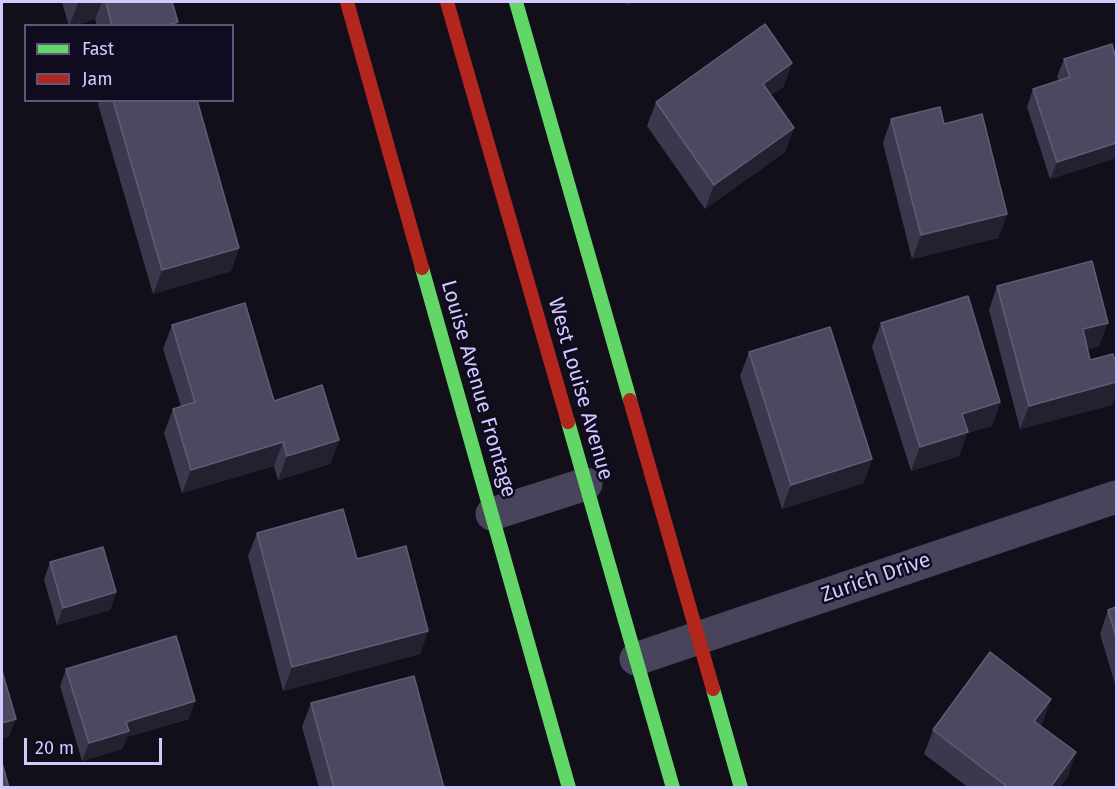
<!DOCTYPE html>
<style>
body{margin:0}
#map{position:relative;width:1118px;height:789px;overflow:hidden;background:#120f1a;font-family:"Fira Sans",sans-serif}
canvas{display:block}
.frame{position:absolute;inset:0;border:3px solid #d4c9ff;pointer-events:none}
.legend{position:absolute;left:24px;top:24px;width:210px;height:78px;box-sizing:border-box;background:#100b1f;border:2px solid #5e5779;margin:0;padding:8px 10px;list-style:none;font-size:18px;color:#d4c9ff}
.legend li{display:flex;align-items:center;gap:12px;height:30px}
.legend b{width:30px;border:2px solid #5e5779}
.scale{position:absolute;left:24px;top:738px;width:138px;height:27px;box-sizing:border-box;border:3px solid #d4c9ff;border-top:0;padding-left:8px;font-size:18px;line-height:21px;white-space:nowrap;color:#d4c9ff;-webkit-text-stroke:4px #100b1f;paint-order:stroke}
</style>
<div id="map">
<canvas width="1118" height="789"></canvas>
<div class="frame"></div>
<ul class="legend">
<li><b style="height:8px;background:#63d668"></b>Fast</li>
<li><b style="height:8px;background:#b3261e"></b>Jam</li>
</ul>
<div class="scale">20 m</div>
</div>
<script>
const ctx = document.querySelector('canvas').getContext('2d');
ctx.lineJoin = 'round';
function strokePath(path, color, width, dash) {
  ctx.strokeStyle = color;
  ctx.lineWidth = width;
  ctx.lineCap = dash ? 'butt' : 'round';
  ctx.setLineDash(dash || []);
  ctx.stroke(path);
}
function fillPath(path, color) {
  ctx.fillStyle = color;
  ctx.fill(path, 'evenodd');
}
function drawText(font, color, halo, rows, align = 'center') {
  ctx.font = font + ' "Fira Sans",sans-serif';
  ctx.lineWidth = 5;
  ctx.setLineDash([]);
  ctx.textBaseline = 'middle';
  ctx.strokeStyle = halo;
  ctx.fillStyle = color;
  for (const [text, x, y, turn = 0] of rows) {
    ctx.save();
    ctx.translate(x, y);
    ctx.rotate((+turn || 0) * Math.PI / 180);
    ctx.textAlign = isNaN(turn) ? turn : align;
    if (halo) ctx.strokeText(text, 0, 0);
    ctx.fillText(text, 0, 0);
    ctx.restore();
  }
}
strokePath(new Path2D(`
 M492 514 586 484
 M636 659 1116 497`), '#47445b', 33);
strokePath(new Path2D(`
 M516 2 630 400
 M422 268 569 788
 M568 422 673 788
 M713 689 741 788`), '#63d668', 14);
strokePath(new Path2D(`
 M347 2 422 268
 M447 2 568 422
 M630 400 713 689`), '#b3261e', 14);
fillPath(new Path2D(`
 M62 2H172L176 26H97L95 19 72 26H69Z
 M1064 59H1116V158L1050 179 1027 107 1033 89 1059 81 1057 77Z
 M792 63 783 87 771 95 794 128 785 152 705 209 647 126 656 102Z
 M99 100H197L239 248 231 271 153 294 98 104Z
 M891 119 944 124 1007 214 998 238 912 259 883 143Z
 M997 286 1099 346 1088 349 1090 360 1112 405 1020 429 989 310Z
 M881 323 1000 402 992 426 967 433 959 456 911 471 872 347Z
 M172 325 274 401 339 440 330 464 278 480 274 466 182 493 164 433 173 409 181 406 163 349Z
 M749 352 864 483 782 509 740 376Z
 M257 533 357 559 428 631 420 654 283 691 248 556Z
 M50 562 116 592 110 610 57 625 44 580Z
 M1116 607V687L1100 634 1108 610Z
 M66 669 189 719 127 737 122 749 82 761 60 686Z
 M311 703 444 788H319L302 727Z
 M1043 722 1040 726 1068 776 1059 788H969L924 754 933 730Z`), '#3c374c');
fillPath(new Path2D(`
 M82 2H102L95 19 69 26 78 3Z
 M627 2H639L625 5Z
 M178 22 176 26H164Z
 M792 63 783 87 754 107 763 84Z
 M794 128 785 152 705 209 714 185Z
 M1116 143V158L1050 179 1057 162Z
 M1007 214 998 238 912 259 921 235Z
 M239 248 231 271 153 294 162 270Z
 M1108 323 1099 346 1074 353 1083 329Z
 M1116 382V394L1112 405 1020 429 1029 406Z
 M1000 402 992 426 967 433 959 456 911 471 920 447 962 414Z
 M339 440 330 464 278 480 287 456Z
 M283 442 274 466 182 493 191 470Z
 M872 459 864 483 782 509 791 485Z
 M116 592 110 610 57 625 63 608Z
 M428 631 420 654 283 691 292 667Z
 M1051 699 1043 722 1025 745 1034 721Z
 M195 701 189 719 127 737 122 749 82 761 89 743 126 722Z
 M16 719 9 737 2 739V723Z
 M1076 752 1068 776 1059 788H1050Z`), '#252030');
const building = new Path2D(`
 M106 2H172L178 22 164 26H112Z
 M765 24 792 63 763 84 794 128 714 185 656 102Z
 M1112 44 1116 59V143L1057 162 1033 89 1070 77 1064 59Z
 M113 100H197L239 248 162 270Z
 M940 107 944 124 982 114 1007 214 921 235 891 119Z
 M1092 261 1108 323 1083 329 1090 360 1113 354 1116 365V382L1029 406 997 286Z
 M968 296 1000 402 962 414 968 432 920 447 881 323Z
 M245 303 274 401 322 385 339 440 287 456 283 442 191 470 173 409 195 402 172 325Z
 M830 327 872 459 791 485 749 352Z
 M343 509 357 559 406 546 428 631 292 667 257 533Z
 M103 547 116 592 63 608 50 562Z
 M1116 607V636L1108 610Z
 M176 636 195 701 126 722 129 731 89 743 66 669Z
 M990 652 1051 699 1034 721 1076 752 1050 788H1009L933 730Z
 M2 671 16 719 2 723Z
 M414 676 444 788H334L311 703Z
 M3 766 9 788H2V767Z`);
fillPath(building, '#4d475f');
strokePath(building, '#625b78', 1.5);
drawText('21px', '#d4c9ff', '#100b1f', [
 ["Louise Avenue Frontage",478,389,74],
 ["West Louise Avenue",580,389,74],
 ["Zurich Drive",876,578,-19]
]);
</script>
